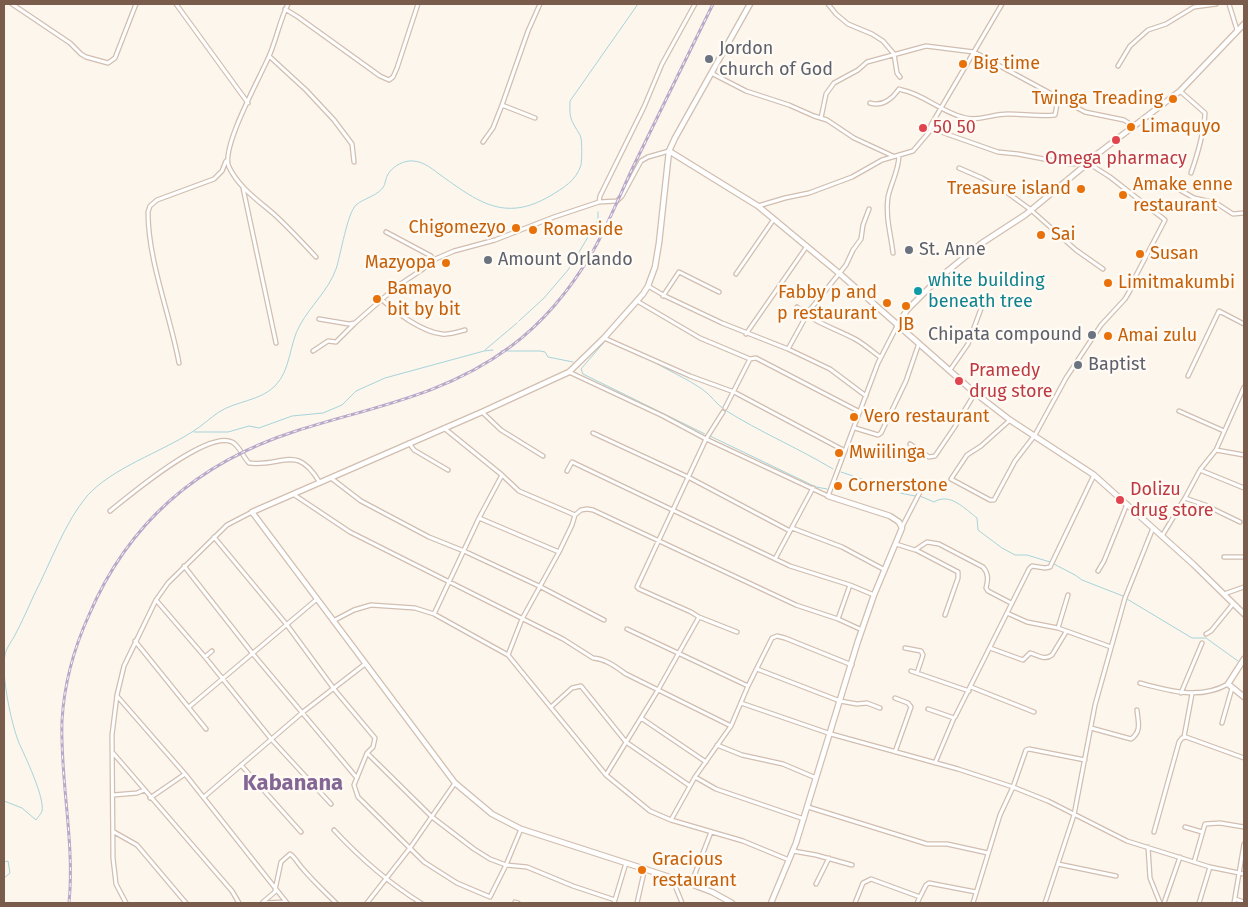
<!DOCTYPE html>
<style>
body{margin:0}
#map{position:relative;width:1248px;height:907px;overflow:hidden;background:#fdf6ec;font-family:"Fira Sans",sans-serif}
canvas{display:block}
.frame{position:absolute;inset:0;border:5px solid #7a5c4d;pointer-events:none}
</style>
<div id="map">
<canvas width="1248" height="907"></canvas>
<div class="frame"></div>
</div>
<script>
const ctx = document.querySelector('canvas').getContext('2d');
ctx.lineJoin = 'round';
function strokePath(path, color, width, dash) {
  ctx.strokeStyle = color;
  ctx.lineWidth = width;
  ctx.lineCap = dash ? 'butt' : 'round';
  ctx.setLineDash(dash || []);
  ctx.stroke(path);
}
function drawText(font, color, halo, rows, align = 'center') {
  ctx.font = font + ' "Fira Sans",sans-serif';
  ctx.lineWidth = 5;
  ctx.setLineDash([]);
  ctx.textBaseline = 'middle';
  ctx.strokeStyle = halo;
  ctx.fillStyle = color;
  for (const [text, x, y, turn = 0] of rows) {
    ctx.save();
    ctx.translate(x, y);
    ctx.rotate((+turn || 0) * Math.PI / 180);
    ctx.textAlign = isNaN(turn) ? turn : align;
    if (halo) ctx.strokeText(text, 0, 0);
    ctx.fillText(text, 0, 0);
    ctx.restore();
  }
}
strokePath(new Path2D(`
 M519 321 544 298 568 270 593 229 598 219V212
 M606 340 581 369 583 374 705 434
 M485 350 517 323
 M501 351H540L545 352 548 357 573 362
 M652 361C669 371 686 378 702 389 711 395 716 404 725 410 760 432 798 448 833 469
 M194 432H228L249 426 259 428 292 416 323 413 342 405 356 391 385 378 484 351 493 350
 M710 436 816 487 827 489
 M841 472 862 479 885 490 915 496
 M920 496 934 502C950 492 965 509 977 518L978 530 1002 548 1015 555H1027L1050 562
 M1054 564 1075 575 1082 580 1123 596
 M1127 599 1192 638H1206L1238 661
 M1243 664H1244
 M4 801 22 808 36 820C38 817 41 814 42 811 45 798 25 756 19 743 11 723 1 675 5 655 6 648 12 641 15 635 22 622 28 608 34 595 50 564 65 522 87 496 112 468 161 452 192 432 202 426 210 418 219 412 236 401 260 401 275 386 291 370 289 344 300 325 311 305 328 291 336 269 341 254 347 214 356 205 364 198 378 196 384 186 384 186 387 176 387 176 391 168 400 162 409 161 421 160 430 167 439 174 477 201 504 223 550 196 563 188 576 181 581 165 582 159 582 144 581 138 580 133 575 128 573 123 569 116 570 109 570 101L638 4
 M4 862 8 861 10 873 4 878`), '#a5d3da', 1);
const minor = new Path2D(`
 M12 4 70 43 81 54 86 57 108 63 115 58 136 4
 M176 4 248 103
 M288 4C280 20 277 37 270 54 261 76 220 148 229 167 239 188 259 201 276 216 290 229 303 243 316 257
 M828 4 836 14 848 24 872 34 883 41 894 54 897 73 900 77
 M1229 4 1237 30
 M285 9 298 17 380 76 389 80 393 77 397 68 418 4
 M269 56 306 90 334 120 352 144 354 162
 M1118 66 1130 46 1148 30 1166 24 1194 7 1216 4
 M713 72V74L746 91 789 105 814 116 827 120 854 138 893 156
 M1180 91 1205 113C1204 133 1198 153 1191 173
 M870 103C883 107 892 99 899 89L902 90C923 94 940 111 962 117 978 122 992 114 1008 114 1024 114 1039 117 1055 115L1058 99
 M502 105 535 118
 M821 118 826 94 834 83 858 70 867 62 926 46 974 52 1085 112 1124 120 1133 126
 M931 125 944 133 998 152 1018 154 1070 164 1088 163 1110 177 1165 220 1131 285 1132 287 1125 299 1101 325 1066 378 1035 435 1015 461 994 500H990L951 479 967 455 981 446 1010 420
 M483 142 493 128 502 105 528 31 540 4
 M959 168 982 178 1005 191 1031 210 1076 250 1103 269
 M243 188 276 343
 M1180 190 1194 198 1216 203 1233 214 1244 213
 M599 202 600 196 644 107 662 64 695 4
 M758 206 785 198 809 193 852 177 882 160 913 151 930 131 931 125 1002 4
 M386 232 431 256 433 260
 M893 253C891 235 885 216 888 197 891 183 899 170 899 155
 M736 274 774 219
 M648 286 665 296 722 323 788 349 830 369 866 396
 M663 296 679 272 719 292
 M381 299C395 312 422 332 442 334 449 335 458 332 465 330
 M637 301 700 338 750 359 756 358 860 412
 M797 307C815 323 834 328 855 339 864 344 872 351 880 357
 M319 319 349 324 355 323 396 287 423 269 433 260 454 251 495 240 554 217 599 202 617 201 622 196 641 161 648 157 669 151
 M746 334 807 246
 M604 338 690 376 734 392 845 451
 M788 349 809 311 846 265 853 250 861 239 863 225 869 209
 M313 351 328 341 336 342 355 323
 M179 363C170 314 148 261 148 212L150 206 157 200 214 179 222 171 226 161
 M950 370 968 344 982 306
 M569 372 663 416 706 439 637 587 639 589 691 612 699 617
 M1188 376 1219 311 1244 324
 M725 408 750 359
 M1179 411 1224 431
 M482 412 501 430 543 456
 M723 412 706 439 828 496 878 363 897 326
 M855 428 878 435 881 433 906 381 919 343
 M593 433 688 477 790 531
 M409 443 414 450 448 470
 M910 444 929 457 935 456 954 428 975 393
 M1216 450 1244 455
 M1200 470 1244 488
 M567 471 572 462 790 566 850 585 874 595
 M502 475 519 491 575 515
 M331 478 361 501 429 537 464 551 539 586 604 620
 M293 494 350 532 563 639 593 658C606 659 616 667 626 674L731 726
 M110 511C130 495 207 430 232 442 239 445 243 457 249 463 283 467 297 443 320 483
 M479 518 559 552
 M1240 522 1205 505 1185 498 1200 470 1216 450 1244 387
 M902 527 921 490
 M792 528 842 547 885 570
 M1162 536 1185 498
 M214 537 287 625 334 689 375 738 373 747 367 753 354 785 358 797 424 862 457 883 490 897 506 865 521 829
 M896 544 915 550 927 542 939 544 983 567C989 574 988 580 986 588L988 591 1011 603
 M916 550 958 572V578L945 615
 M1224 557H1244
 M775 559 813 488
 M184 566 253 654 357 778
 M1098 571 1104 561 1127 504
 M1224 594 1244 587
 M156 600 205 657 212 651
 M1007 613 1027 622 1058 628 1111 647
 M434 614 479 518 502 475 444 428
 M838 619 850 585
 M333 621 354 610 371 605 415 608 434 614 508 655 606 775 650 811 671 820 743 841 789 860
 M1058 628 1068 595
 M627 629 748 686 731 726 695 777 671 820
 M1206 634 1211 631 1233 604
 M135 641 206 729
 M905 648 921 651 923 655 917 673
 M990 648 1023 660 1030 653C1038 655 1044 661 1052 655L1066 632
 M508 655 522 619 559 552 572 525 575 515 581 510 587 509 593 510 796 605 838 619 862 630
 M205 657 272 740 331 804
 M757 669 840 701 857 704 867 703 880 708
 M911 671 969 691
 M1140 683C1169 691 1200 700 1228 684
 M748 686 772 638 777 636 785 638 852 665
 M971 687 1034 712
 M1181 693 1202 643
 M117 696 185 774 287 903
 M895 698 908 703 911 707 895 752
 M741 703 831 734 958 769 1013 787 1048 801 1127 841 1210 867 1244 874
 M189 707 317 599
 M551 707 572 688 581 686 626 742 690 786
 M928 709 954 718 955 717 1029 569 1032 566 1045 568 1050 567 1094 475
 M641 718 706 762
 M1222 723 1232 688
 M1091 728 1131 739C1142 731 1138 722 1137 710
 M1184 737 1192 694
 M717 745 742 755 783 764 816 778
 M113 753 232 891 239 903
 M367 753 432 817 474 849 490 859 506 865 527 867 573 886 615 900
 M935 763 954 718
 M241 765 301 832
 M606 775 658 690 699 617 737 632
 M695 777 716 789 804 819
 M113 795 137 793 144 790
 M204 797 303 712 365 664
 M150 798 185 774
 M808 807 927 844H947L988 853
 M1185 827 1202 832
 M334 830C361 859 387 882 421 903
 M114 832 137 845 186 903
 M1154 832 1179 742 1182 738 1186 737 1244 758
 M1148 847 1150 878 1160 903
 M793 851 816 855 852 865
 M1194 862 1205 824 1220 823 1244 827
 M1058 864 1116 876
 M672 878 682 903
 M691 884 711 832
 M816 884 829 858
 M275 890 281 862 290 854C296 858 298 864 303 869 313 881 325 892 336 903
 M1235 899 1244 902
 M263 902 276 891
 M515 902 518 903
 M126 903 116 884 113 858 112 735 117 695 124 666 156 600 168 583 227 525 252 512
 M263 903 285 902
 M367 903 410 848 455 783
 M614 903 626 863
 M637 903 645 868
 M855 903 863 883 871 879 920 897
 M917 903 926 885 929 883 976 892
 M973 903 1000 815 1013 787 1026 750 1029 749 1085 760
 M1045 903 1074 815 1095 705 1125 598 1153 528
 M1164 903 1180 857
 M1199 903 1210 867
 M1234 903 1244 844`);
const tertiary = new Path2D(`
 M669 151 758 206 840 274 975 393 1010 420 1094 475 1193 564 1244 614
 M897 326 907 310 939 278 982 243 1025 215 1088 163 1096 155 1180 91 1244 24
 M1244 659 1228 684 1244 697
 M732 903 712 892 691 884 521 829 492 814 455 783 252 512 482 412 569 372 604 338 643 294 648 286 655 267 659 243 669 151 675 138 750 4
 M771 903 796 843 858 641 874 595 902 528 899 522 890 516 828 496`);
strokePath(minor, '#d1beb0', 5.5);
strokePath(tertiary, '#d1beb0', 7);
strokePath(minor, '#fff', 3);
strokePath(tertiary, '#fff', 4.5);
const rail = new Path2D(`
 M69 903C75 842 60 781 62 721 64 684 74 648 89 615 129 521 199 462 296 431 371 407 444 396 510 347 544 322 572 287 593 251 609 223 621 192 635 163 661 110 687 56 713 4`);
strokePath(rail, '#b9a8c9', 3);
strokePath(rail, '#fffaf3', 1, [4]);
for (const [x, y, r, color] of [
 [709,59,5,"#6b7280"],
 [963,64,5,"#e8710a"],
 [1173,99,5,"#e8710a"],
 [1131,127,5,"#e8710a"],
 [923,128,5,"#e0444e"],
 [1116,140,5,"#e0444e"],
 [1081,189,5,"#e8710a"],
 [1123,195,5,"#e8710a"],
 [516,228,5,"#e8710a"],
 [533,230,5,"#e8710a"],
 [1041,235,5,"#e8710a"],
 [909,250,5,"#6b7280"],
 [1140,254,5,"#e8710a"],
 [488,260,5,"#6b7280"],
 [446,263,5,"#e8710a"],
 [1108,283,5,"#e8710a"],
 [918,291,5,"#0f9aa8"],
 [377,299,5,"#e8710a"],
 [887,303,5,"#e8710a"],
 [906,306,5,"#e8710a"],
 [1092,335,5,"#6b7280"],
 [1108,336,5,"#e8710a"],
 [1078,365,5,"#6b7280"],
 [959,381,5,"#e0444e"],
 [854,417,5,"#e8710a"],
 [839,453,5,"#e8710a"],
 [838,486,5,"#e8710a"],
 [1120,500,5,"#e0444e"],
 [642,870,5,"#e8710a"]
]) {
  const dot = new Path2D();
  dot.arc(x, y, r, 0, 2 * Math.PI);
  ctx.fillStyle = color;
  ctx.fill(dot);
  strokePath(dot, '#fffaf3', 2);
}
drawText('18px', '#5b616d', '#fffaf3', [
 ["Jordon",719,49],
 ["church of God",719,70],
 ["St. Anne",919,250],
 ["Amount Orlando",498,260],
 ["Chipata compound",1082,335,"right"],
 ["Baptist",1088,365]
], 'left');
drawText('18px', '#c56008', '#fffaf3', [
 ["Big time",973,64],
 ["Twinga Treading",1163,99,"right"],
 ["Limaquyo",1141,127],
 ["Amake enne",1133,185],
 ["restaurant",1133,206],
 ["Treasure island",1071,189,"right"],
 ["Chigomezyo",506,228,"right"],
 ["Romaside",543,230],
 ["Sai",1051,235],
 ["Susan",1150,254],
 ["Mazyopa",436,263,"right"],
 ["Limitmakumbi",1118,283],
 ["Bamayo",387,289],
 ["bit by bit",387,310],
 ["Fabby p and",877,293,"right"],
 ["p restaurant",877,314,"right"],
 ["JB",906,325,"center"],
 ["Amai zulu",1118,336],
 ["Vero restaurant",864,417],
 ["Mwiilinga",849,453],
 ["Cornerstone",848,486],
 ["Gracious",652,860],
 ["restaurant",652,881]
], 'left');
drawText('18px', '#be3a42', '#fffaf3', [
 ["50 50",933,128],
 ["Omega pharmacy",1116,159,"center"],
 ["Pramedy",969,371],
 ["drug store",969,392],
 ["Dolizu",1130,490],
 ["drug store",1130,511]
], 'left');
drawText('18px', '#0d838f', '#fffaf3', [
 ["white building",928,281],
 ["beneath tree",928,302]
], 'left');
drawText('bold 22px', '#846695', '#fffaf3', [
 ["Kabanana",293,784]
]);
</script>
